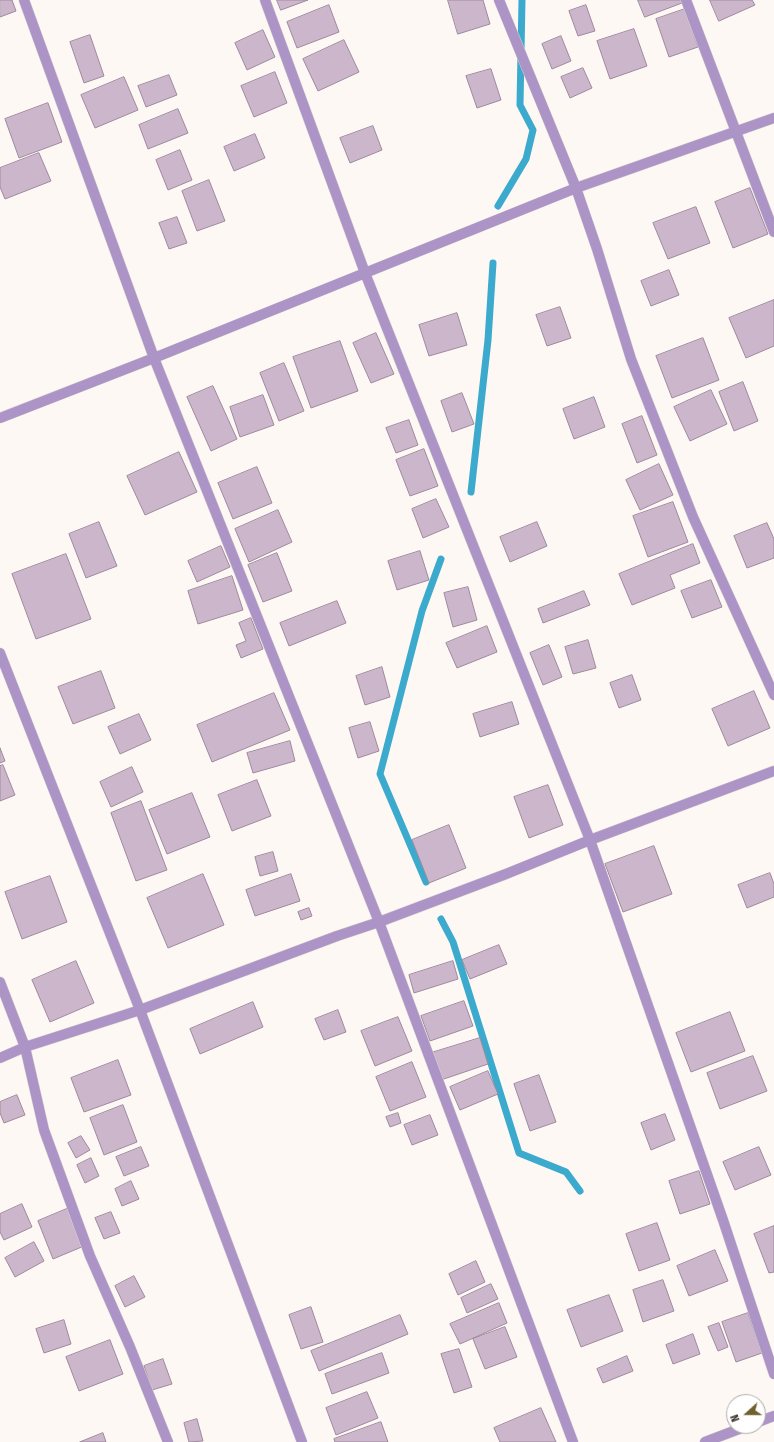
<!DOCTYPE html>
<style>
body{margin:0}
#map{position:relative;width:774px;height:1442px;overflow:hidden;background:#fef8f5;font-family:"Fira Sans Condensed",sans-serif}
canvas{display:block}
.north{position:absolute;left:726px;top:1394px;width:40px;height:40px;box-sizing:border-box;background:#fff;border:1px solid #b0aba9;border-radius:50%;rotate:249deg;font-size:11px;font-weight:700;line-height:16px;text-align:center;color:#3a2e28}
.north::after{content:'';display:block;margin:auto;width:14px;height:18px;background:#6e612e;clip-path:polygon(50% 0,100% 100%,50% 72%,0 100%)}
</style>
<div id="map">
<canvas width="774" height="1442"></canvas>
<div class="north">N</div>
</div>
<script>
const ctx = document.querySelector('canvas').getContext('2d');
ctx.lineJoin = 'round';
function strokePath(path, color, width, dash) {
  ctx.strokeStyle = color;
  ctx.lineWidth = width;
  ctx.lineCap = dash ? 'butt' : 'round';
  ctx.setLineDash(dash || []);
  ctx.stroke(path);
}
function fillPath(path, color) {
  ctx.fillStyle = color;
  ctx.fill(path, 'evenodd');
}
strokePath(new Path2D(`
 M498 206 526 159 533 130 520 105 522 0
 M471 492 488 340 493 263
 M426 882 380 774 422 611 441 559
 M441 919 453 942 519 1153 566 1172 580 1191`), '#3caacd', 7);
const building = new Path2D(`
 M0 0H12L16 11 0 17Z
 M277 0H308L281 10Z
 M448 0H483L490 24 458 34Z
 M638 0H681L682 3 645 17Z
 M710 0H752L755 5 719 21Z
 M329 5 339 32 297 48 287 22Z
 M586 5 595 31 578 36 569 11Z
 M685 9 698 47 669 57 656 19Z
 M634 29 647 66 610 79 597 41Z
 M263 30 275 57 247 70 235 43Z
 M90 35 104 76 84 83 70 42Z
 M561 36 571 61 552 69 542 44Z
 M344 40 359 72 318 91 303 59Z
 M583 68 592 88 570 98 561 77Z
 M491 69 501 100 477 108 466 76Z
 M275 72 287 103 254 117 241 86Z
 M169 75 177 95 146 107 138 86Z
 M124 77 138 110 95 128 81 95Z
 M48 103 62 142 19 158 5 119Z
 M178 109 188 133 148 149 139 125Z
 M373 126 382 150 350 163 340 138Z
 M255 134 265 158 234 171 224 147Z
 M180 150 192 180 168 190 156 160Z
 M39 153 51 181 5 199 0 187V168Z
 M209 180 225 221 197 231 182 191Z
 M750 188 768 234 733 248 715 202Z
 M696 207 710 243 668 259 653 223Z
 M177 217 187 243 169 249 159 223Z
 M669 270 679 295 651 306 641 281Z
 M774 300V346L746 358 729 318Z
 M560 307 571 338 547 346 536 315Z
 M457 313 467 345 429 356 419 325Z
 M376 333 394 374 371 383 353 343Z
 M703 338 719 380 672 398 656 356Z
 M340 341 358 391 311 408 293 357Z
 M284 363 304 411 279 421 260 373Z
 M743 382 758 421 734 431 719 392Z
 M213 386 237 439 211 451 187 397Z
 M711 390 727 424 690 441 674 407Z
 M462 393 474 424 452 432 441 401Z
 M263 395 274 425 240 437 230 407Z
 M594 397 605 427 574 439 563 409Z
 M642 416 657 455 637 463 622 424Z
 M409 420 418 445 396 453 386 428Z
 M424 449 438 486 410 496 396 460Z
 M179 452 197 492 145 515 127 476Z
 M659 464 673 495 640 510 626 480Z
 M257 467 272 503 233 519 218 483Z
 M436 499 449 527 423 538 412 509Z
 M673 502 688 542 648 557 633 516Z
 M278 510 292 542 249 562 235 529Z
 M99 522 117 566 86 578 69 534Z
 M537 522 547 546 510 562 500 537Z
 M767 523 774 539V558L747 568 734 536Z
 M693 544 700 563 670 575 675 588 632 605 619 574Z
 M221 546 230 567 197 582 188 561Z
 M420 551 429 580 397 590 388 561Z
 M277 553 292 591 263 602 248 565Z
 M66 554 91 619 36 639 12 574Z
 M232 576 243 610 198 624 188 591Z
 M711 580 722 607 692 618 681 591Z
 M468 587 477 620 453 627 444 593Z
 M584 591 590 605 543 623 538 609Z
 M337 601 346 623 289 646 280 623Z
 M251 618 263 649 241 658 236 645 246 641 239 623Z
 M487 626 497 652 457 668 446 643Z
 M588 640 596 668 573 674 565 647Z
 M549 645 562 677 543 685 530 653Z
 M382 667 390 697 365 705 356 676Z
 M101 671 115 708 73 724 58 687Z
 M632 675 641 700 619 708 610 683Z
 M754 691 770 728 728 746 712 709Z
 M274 693 290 730 212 762 197 725Z
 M512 702 519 724 480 737 473 714Z
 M139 714 151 740 120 754 108 727Z
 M370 722 379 751 358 758 349 728Z
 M290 741 295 761 253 773 247 753Z
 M0 748 5 761 0 763Z
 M3 765 15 795 0 801V766Z
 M132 767 143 792 111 807 100 782Z
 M257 780 271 816 232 831 218 795Z
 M548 785 563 825 529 838 514 797Z
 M192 793 210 837 167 854 149 810Z
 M141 801 167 870 136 881 111 813Z
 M449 825 466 868 429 883 412 840Z
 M654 846 672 894 623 912 605 864Z
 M273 852 278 871 260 876 255 857Z
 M770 873 774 884V897L747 908 738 885Z
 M203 874 224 925 168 948 147 898Z
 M291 874 300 901 255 916 246 890Z
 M50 876 67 922 22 939 5 892Z
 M309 908 312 916 301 920 298 912Z
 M499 945 507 964 470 979 462 960Z
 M76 961 94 1003 50 1022 32 980Z
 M453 961 458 979 414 993 409 975Z
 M464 1001 473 1026 430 1041 421 1016Z
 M253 1002 263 1027 200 1054 190 1029Z
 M338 1010 346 1032 324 1040 315 1019Z
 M730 1012 745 1051 691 1072 676 1033Z
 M398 1017 412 1051 375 1066 361 1031Z
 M480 1038 488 1064 441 1080 431 1053Z
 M753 1056 767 1091 720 1109 707 1073Z
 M118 1060 131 1095 84 1112 71 1078Z
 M412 1062 426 1097 390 1111 376 1077Z
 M488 1071 498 1094 460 1110 450 1087Z
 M539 1075 556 1122 530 1131 514 1084Z
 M17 1095 25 1115 4 1123 0 1113V1102Z
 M123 1105 137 1142 104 1155 90 1118Z
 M398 1113 401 1123 390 1127 386 1117Z
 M665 1114 675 1140 651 1150 641 1123Z
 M430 1115 438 1135 412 1145 404 1125Z
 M81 1136 90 1150 76 1158 68 1143Z
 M141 1147 149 1166 124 1176 116 1157Z
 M759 1147 771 1175 735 1190 723 1162Z
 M91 1158 99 1176 85 1183 77 1165Z
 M699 1171 710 1204 680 1214 669 1181Z
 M131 1181 139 1199 122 1206 115 1189Z
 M22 1204 32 1227 4 1240 0 1232V1214Z
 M69 1208 84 1246 53 1259 38 1221Z
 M111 1212 120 1233 104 1239 95 1218Z
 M657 1223 670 1260 639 1271 626 1234Z
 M774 1226V1272L769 1273 754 1234Z
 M34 1242 44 1261 15 1277 5 1258Z
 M715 1250 728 1281 689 1296 677 1266Z
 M476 1261 485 1282 458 1295 449 1274Z
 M134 1276 145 1297 125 1307 115 1286Z
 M663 1280 674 1311 643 1322 633 1290Z
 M491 1284 498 1299 467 1313 461 1298Z
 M609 1295 623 1331 581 1347 567 1310Z
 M499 1303 507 1323 460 1344 450 1324Z
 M311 1307 323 1342 301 1349 289 1315Z
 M748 1313 762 1353 736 1362 722 1322Z
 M400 1315 408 1334 319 1371 311 1351Z
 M64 1320 71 1344 44 1353 36 1329Z
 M719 1323 728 1347 718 1351 708 1327Z
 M505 1327 517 1357 485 1369 473 1339Z
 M693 1334 700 1354 673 1364 666 1345Z
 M110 1340 123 1374 79 1391 66 1357Z
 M459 1349 472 1387 454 1393 441 1354Z
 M382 1353 389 1373 332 1394 325 1374Z
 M627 1356 633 1371 603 1383 597 1369Z
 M163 1359 172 1384 152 1390 144 1366Z
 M367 1392 378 1418 336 1435 326 1408Z
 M541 1408 556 1442H500L494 1428Z
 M197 1419 203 1441 189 1442 184 1423Z
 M381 1422 388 1442H335L334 1439Z
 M103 1433 106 1442H80Z`);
fillPath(building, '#ccb6cb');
strokePath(building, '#9e899d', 1);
const street = new Path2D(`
 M24 0 154 358 379 922 573 1442
 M265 0 365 273 590 840 723 1220 774 1374
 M499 0 576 188 597 249 631 359 693 517 774 695
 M686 0 774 232
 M0 418 154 358 576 188 774 118
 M0 653 140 1010 302 1442
 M0 982 25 1047 44 1130 90 1256 130 1347 168 1442
 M0 1058 25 1047 140 1010 337 936 379 922 506 874 590 840 774 771
 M758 1422 774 1416
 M705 1442 747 1426`);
strokePath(street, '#dbd4d0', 11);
strokePath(street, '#ac94c6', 10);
</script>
